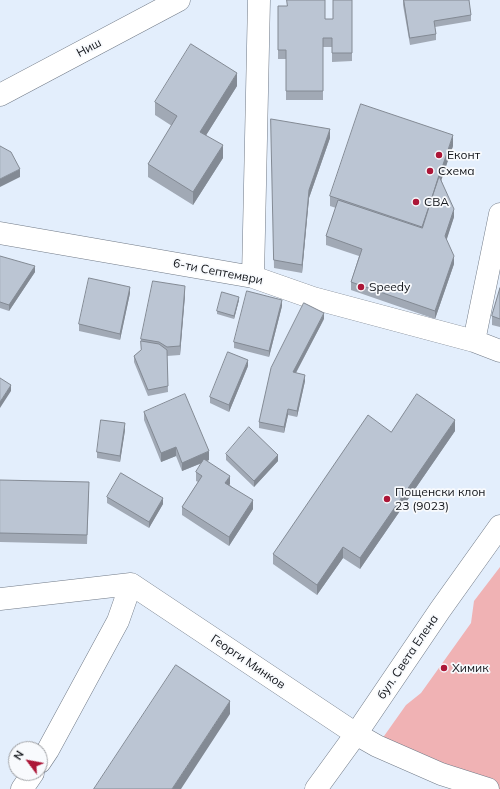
<!DOCTYPE html>
<meta charset="utf-8">
<style>
body{margin:0}
#map{position:relative;width:500px;height:789px;overflow:hidden;background:#e3eefc;font-family:Mulish,sans-serif}
canvas{display:block}
.north{position:absolute;left:8px;top:741px;width:40px;height:40px;box-sizing:border-box;background:#f8fafd;border:1px solid #9d9fa3;border-radius:50%;rotate:302deg;font-size:11px;font-weight:700;line-height:16px;text-align:center;color:#14171c}
.north::after{content:'';display:block;margin:auto;width:14px;height:18px;background:#ac1637;clip-path:polygon(50% 0,100% 100%,50% 72%,0 100%)}
</style>
<div id="map">
<canvas width="500" height="789"></canvas>
<div class="north">N</div>
</div>
<script>
const ctx = document.querySelector('canvas').getContext('2d');
ctx.lineJoin = 'round';
function fillPath(path, color) {
  ctx.fillStyle = color;
  ctx.fill(path, 'evenodd');
}
function strokePath(path, color, width, dash) {
  ctx.strokeStyle = color;
  ctx.lineWidth = width;
  ctx.lineCap = dash ? 'butt' : 'round';
  ctx.setLineDash(dash || []);
  ctx.stroke(path);
}
function drawText(font, color, halo, rows, align = 'center') {
  ctx.font = font + ' Mulish,sans-serif';
  ctx.lineWidth = 3.5;
  ctx.setLineDash([]);
  ctx.textBaseline = 'middle';
  ctx.strokeStyle = halo;
  ctx.fillStyle = color;
  for (const [text, x, y, turn = 0] of rows) {
    ctx.save();
    ctx.translate(x, y);
    ctx.rotate((+turn || 0) * Math.PI / 180);
    ctx.textAlign = isNaN(turn) ? turn : align;
    if (halo) ctx.strokeText(text, 0, 0);
    ctx.fillText(text, 0, 0);
    ctx.restore();
  }
}
fillPath(new Path2D(`
 M500 567V789H488L377 746 406 705 421 693 471 623 474 601Z`), '#f0b2b4');
const minor = new Path2D(`
 M0 95 179 0
 M0 233 253 277 313 298 474 341 500 351
 M253 277 259 0
 M474 341 500 214
 M0 599 131 584 356 734 377 746 441 774 488 789
 M40 762 48 750 118 621 131 584
 M22 789 33 773
 M316 789 356 734 440 610 500 526`);
strokePath(minor, '#717a87', 23);
strokePath(minor, '#fff', 22);
fillPath(new Path2D(`
 M352 0V61L332 62V47H323V100H286V59H278V6L325 19H333Z
 M403 0 471 15V21L435 27 436 34V40L410 45 403 5Z
 M237 86 206 135 223 158 193 205 148 177V164L172 126 155 115V102Z
 M271 119 330 138 309 198 302 273 274 268Z
 M453 146 441 179 454 217 446 240 454 264 435 319 351 290V282L359 256 326 245V236L336 208 330 206V196Z
 M0 256 35 272 9 311 0 308Z
 M500 288V327L492 325V316Z
 M130 293 120 340 79 331V324Z
 M185 295 180 355 167 356 168 392 148 396 134 362V356L141 350V339Z
 M239 300 234 319 217 314V311Z
 M282 306 269 357 234 348V342Z
 M324 319 296 373 305 381 297 417 288 415 284 433 259 428V422Z
 M248 366 229 412 210 403V397Z
 M144 412 209 460 207 461 253 509 229 546 182 515V507L198 482 196 481V472L202 463 182 471 176 456 161 462 144 420Z
 M125 430 120 462 97 458V452Z
 M455 431 360 569 343 558 317 595 273 564V554L391 432Z
 M226 454 278 461 254 487 226 460Z
 M0 480 89 491 87 544 0 542Z
 M107 497 163 504 149 528 107 503Z`), '#a1a9b5');
fillPath(new Path2D(`
 M237 73V86L200 145V132Z
 M330 129V138L309 198 302 273V265L309 190Z
 M453 135V146L422 237V227Z
 M223 145V158L193 205V192Z
 M20 169V177L0 187V179Z
 M454 209V217L445 245V236Z
 M454 256V264L435 319V311Z
 M35 266V272L9 311V305Z
 M185 286V295L180 355V346Z
 M130 287V293L120 340V334Z
 M239 297V300L234 319V316Z
 M282 300V306L269 357V351Z
 M324 313V319L293 378V372Z
 M248 360V366L229 412V405Z
 M305 375V381L297 417V411Z
 M11 385V391L0 408V402Z
 M288 409V415L284 433V427Z
 M455 420V431L360 569V558Z
 M125 423V430L120 462V456Z
 M176 447V456L161 462V453Z
 M209 451V460L182 471V463Z
 M278 455V461L254 487V481Z
 M230 476V484L225 491V483Z
 M163 498V504L149 528V522Z
 M253 500V509L229 546V537Z
 M343 547V558L317 595V585Z
 M230 701V714L181 789H172Z`), '#838a94');
const building = new Path2D(`
 M287 0H325V19H333V0H352V53H332V38H323V91H286V50H278V6H287Z
 M404 0H469L471 15 434 21 436 34 410 38Z
 M191 44 237 73 200 132 223 145 193 192 148 164 177 116 155 102Z
 M361 104 453 135 422 227 330 196Z
 M271 119 330 129 309 190 302 265 274 260Z
 M0 146 11 152 20 169 0 179Z
 M439 176 454 209 445 236 454 256 435 311 351 282 362 249 326 236 338 200 422 228Z
 M0 256 35 266 9 305 0 302Z
 M89 278 130 287 120 334 79 324Z
 M153 281 185 286 180 346 167 347 159 342 141 339Z
 M500 288V319L492 316Z
 M247 291 282 300 269 351 234 342Z
 M222 292 239 297 234 316 217 311Z
 M304 303 324 313 293 372 305 375 297 411 288 409 284 427 259 422 271 368Z
 M141 341 159 344 167 350 168 386 148 390 134 356 141 350Z
 M228 352 248 360 229 405 210 397Z
 M0 378 11 385 0 402Z
 M185 394 209 451 182 463 176 447 161 453 144 412Z
 M417 394 455 420 360 558 343 547 317 585 273 554 368 415 391 432Z
 M101 420 125 423 120 456 97 452Z
 M249 427 278 455 254 481 226 454Z
 M204 459 230 476 225 483 253 500 229 537 182 507 202 476 196 472Z
 M121 473 163 498 149 522 107 497Z
 M0 480 89 482 87 535 0 533Z
 M176 665 230 701 172 789H94Z`);
fillPath(building, '#bbc5d3');
strokePath(building, '#838a94', 1);
for (const [x, y, r, color] of [
 [439,155,4,"#ac1637"],
 [430,171,4,"#ac1637"],
 [416,202,4,"#ac1637"],
 [361,287,4,"#ac1637"],
 [387,499,4,"#ac1637"],
 [444,668,4,"#ac1637"]
]) {
  const dot = new Path2D();
  dot.arc(x, y, r, 0, 2 * Math.PI);
  ctx.fillStyle = color;
  ctx.fill(dot);
  strokePath(dot, '#f8fafd', 1.5);
}
drawText('12px', '#14171c', '#f8fafd', [
 ["Ниш",89,48,-28],
 ["6-ти Септември",218,272,11],
 ["бул. Света Елена",408,657,-56],
 ["Георги Минков",248,662,34]
]);
drawText('12px', '#14171c', '#f8fafd', [
 ["Еконт",447,155],
 ["Схема",438,171],
 ["CBA",424,202],
 ["Speedy",369,287],
 ["Пощенски клон",395,492],
 ["23 (9023)",395,506],
 ["Химик",452,668]
], 'left');
</script>
